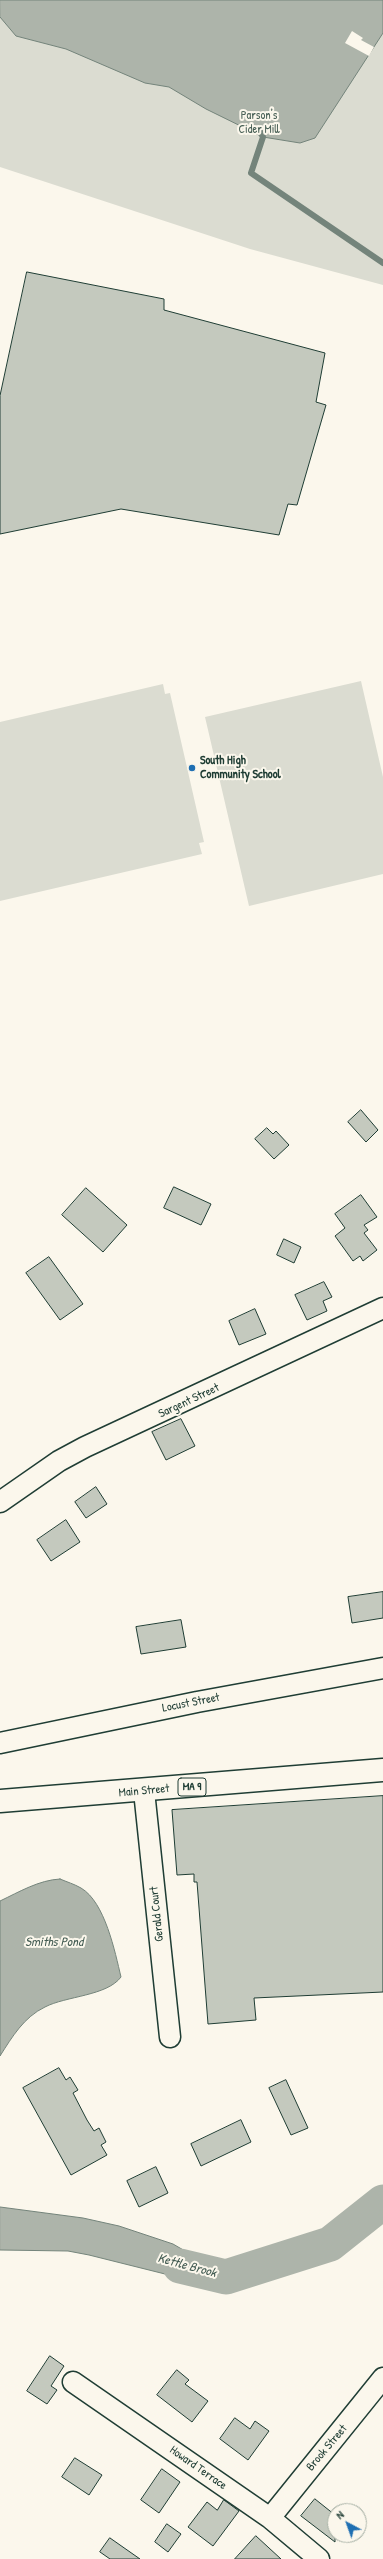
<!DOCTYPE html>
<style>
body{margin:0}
#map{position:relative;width:383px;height:2559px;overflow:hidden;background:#fbf7ec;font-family:"Patrick Hand",sans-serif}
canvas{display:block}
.north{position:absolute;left:327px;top:2503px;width:40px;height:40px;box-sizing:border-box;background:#fbf7ec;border:1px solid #a3ada2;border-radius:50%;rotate:319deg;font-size:11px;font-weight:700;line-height:16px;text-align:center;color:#1f3d34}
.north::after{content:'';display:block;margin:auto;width:14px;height:18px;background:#1f6fb2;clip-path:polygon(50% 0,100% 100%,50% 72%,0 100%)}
</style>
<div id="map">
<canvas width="383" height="2559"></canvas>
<div class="north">N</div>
</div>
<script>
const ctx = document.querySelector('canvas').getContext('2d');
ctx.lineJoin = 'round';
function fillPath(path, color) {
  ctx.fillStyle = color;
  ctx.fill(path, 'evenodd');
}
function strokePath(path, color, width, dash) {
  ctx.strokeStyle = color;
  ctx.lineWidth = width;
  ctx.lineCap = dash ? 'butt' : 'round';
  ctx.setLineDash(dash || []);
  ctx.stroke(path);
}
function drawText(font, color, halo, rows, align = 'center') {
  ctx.font = font + ' "Patrick Hand",sans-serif';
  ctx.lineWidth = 4;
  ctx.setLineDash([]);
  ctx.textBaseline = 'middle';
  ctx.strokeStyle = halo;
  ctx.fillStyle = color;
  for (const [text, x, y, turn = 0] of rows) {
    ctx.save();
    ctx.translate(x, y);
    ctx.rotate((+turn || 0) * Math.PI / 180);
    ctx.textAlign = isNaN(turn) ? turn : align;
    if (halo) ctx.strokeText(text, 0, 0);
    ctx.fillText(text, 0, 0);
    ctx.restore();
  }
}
fillPath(new Path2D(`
 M0 0H383V285L250 249 0 167Z
 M361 681 383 777V874L249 906 205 717Z
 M163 684 165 694 170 693 204 842 199 843 202 854 0 901V722Z`), '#dbdcd1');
const water = new Path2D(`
 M0 0H383V33L315 138 300 143 263 137 206 109 169 87 145 83 66 49 16 36 0 17Z
 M60 1879C67 1882 74 1884 81 1888 105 1902 115 1952 121 1977 107 1996 66 1996 45 2007 24 2017 12 2037 0 2056V1901C19 1892 39 1880 60 1879Z
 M0 2207 83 2218 119 2226 173 2244 204 2262H223L226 2277 217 2287 89 2255 68 2251 0 2250Z`);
fillPath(water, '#adb4aa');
strokePath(water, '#74847b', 1);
fillPath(new Path2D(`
 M352 31 363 38 361 40 374 47 369 56 345 43Z`), '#fbf7ec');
strokePath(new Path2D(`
 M259 130 263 137 251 173 383 263`), '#74847b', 6);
strokePath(new Path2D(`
 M180 2266 226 2277 330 2244 383 2202`), '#adb4aa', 35);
const building = new Path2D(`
 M27 272 164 299V310L325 353 316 402 326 405 297 505 288 504 279 535 121 509 0 534V396Z
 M361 1110 378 1130 366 1142 348 1122Z
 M267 1128 273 1134 276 1131 289 1145 274 1159 255 1139Z
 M174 1187 211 1204 201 1225 164 1208Z
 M86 1188 127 1225 103 1252 62 1215Z
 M361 1195 377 1217 364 1225 368 1230 364 1233 377 1250 363 1261 360 1256 353 1261 335 1236 345 1228 335 1214Z
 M284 1239 301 1247 294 1263 277 1255Z
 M49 1257 83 1304 60 1320 26 1273Z
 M324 1282 332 1297 323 1301 327 1311 307 1320 295 1295Z
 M255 1309 266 1334 239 1345 229 1321Z
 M181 1419 195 1446 166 1460 152 1432Z
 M96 1487 107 1504 86 1518 75 1502Z
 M66 1520 80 1542 51 1561 37 1540Z
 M383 1592V1618L352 1623 348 1597Z
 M181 1620 186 1647 141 1654 136 1627Z
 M383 1796V1992L254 1998 256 2020 208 2024 197 1882H194V1874L177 1875 172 1810Z
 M59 2068 66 2080 70 2077 78 2090 73 2093 87 2120 94 2131 99 2128 106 2142 101 2145 107 2155 71 2175 23 2088Z
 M286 2080 308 2128 291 2135 269 2088Z
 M241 2120 251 2142 201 2166 191 2144Z
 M156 2167 168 2193 139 2207 127 2181Z
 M50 2356 64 2366 51 2386 57 2390 47 2404 27 2391Z
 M177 2370 189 2380 185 2384 208 2401 192 2422 157 2395Z
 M235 2418 250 2429 255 2421 269 2431 248 2460 220 2439Z
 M75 2458 102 2475 89 2495 62 2477Z
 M162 2469 180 2482 159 2513 141 2500Z
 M315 2499 335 2515V2542L301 2516Z
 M224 2500 239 2511 213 2546 188 2527 207 2502 217 2510Z
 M167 2524 181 2534 168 2552 155 2542Z
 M256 2536 281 2559H235Z
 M110 2538 140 2559H110L100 2552Z`);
fillPath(building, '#c4c9be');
strokePath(building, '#1f3d34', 1);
const street = new Path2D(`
 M0 1502 59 1461 85 1447 383 1308
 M0 1743 197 1702 383 1668
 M144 1791 170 2037
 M73 2382 270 2518 319 2559
 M270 2518 383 2378`);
const highway = new Path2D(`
 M0 1801 383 1770`);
strokePath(street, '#1f3d34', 23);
strokePath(highway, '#1f3d34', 25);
strokePath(street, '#fbf7ec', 20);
strokePath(highway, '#fbf7ec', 22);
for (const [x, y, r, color] of [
 [192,768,4,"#1f6fb2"]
]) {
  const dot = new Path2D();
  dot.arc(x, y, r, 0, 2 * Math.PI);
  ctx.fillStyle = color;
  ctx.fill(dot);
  strokePath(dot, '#fbf7ec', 1.5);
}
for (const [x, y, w] of [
 [192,1787,28]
]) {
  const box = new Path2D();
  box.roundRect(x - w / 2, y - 9, w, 18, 3);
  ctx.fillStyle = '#fbf7ec';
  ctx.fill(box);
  strokePath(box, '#1f3d34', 1);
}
drawText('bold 11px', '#1f3d34', null, [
 ["MA 9",192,1787]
]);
drawText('12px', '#455d53', '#fbf7ec', [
 ["Parson's",259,116],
 ["Cider Mill",259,130]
]);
drawText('bold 12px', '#1f3d34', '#fbf7ec', [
 ["South High",200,761],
 ["Community School",200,775]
], 'left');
drawText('12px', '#1f3d34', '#fbf7ec', [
 ["Sargent Street",189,1401,-25],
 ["Locust Street",191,1703,-11],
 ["Main Street",144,1791,-5],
 ["Gerald Court",157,1914,-96],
 ["Brook Street",327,2448,-50],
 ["Howard Terrace",198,2468,35]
]);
drawText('italic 13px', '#425b52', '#fbf7ec', [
 ["Smiths Pond",54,1943],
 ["Kettle Brook",187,2266,15]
]);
</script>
